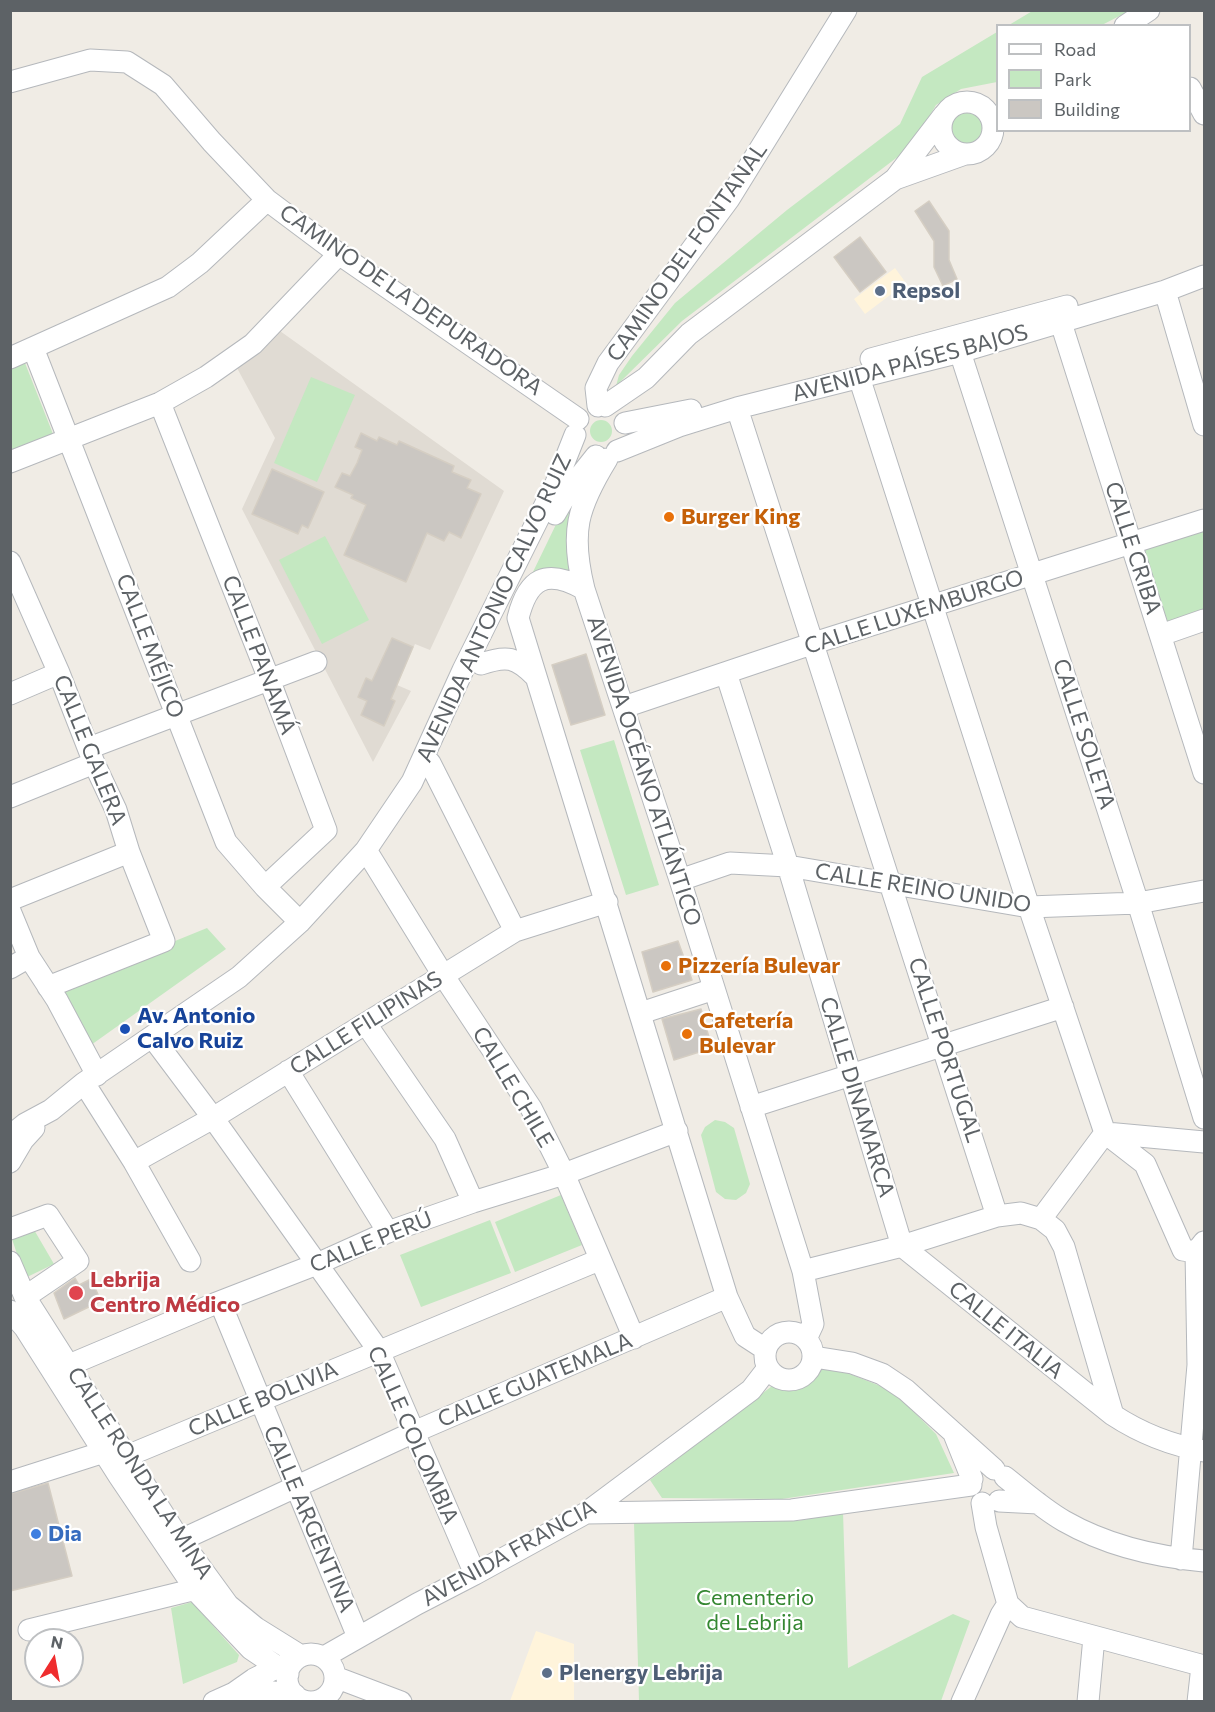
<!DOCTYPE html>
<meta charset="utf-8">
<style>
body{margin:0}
#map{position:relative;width:1215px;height:1712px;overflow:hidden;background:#f0ece5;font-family:Commissioner,sans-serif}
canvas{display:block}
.frame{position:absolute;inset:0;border:12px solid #5d6266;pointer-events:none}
.legend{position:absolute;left:996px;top:24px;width:195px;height:108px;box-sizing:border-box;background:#fff;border:2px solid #bec0c2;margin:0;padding:8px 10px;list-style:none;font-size:18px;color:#5d6266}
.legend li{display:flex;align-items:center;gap:12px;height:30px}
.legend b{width:30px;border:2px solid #bec0c2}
.north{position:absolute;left:24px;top:1628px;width:60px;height:60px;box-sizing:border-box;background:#fff;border:2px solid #bec0c2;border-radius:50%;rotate:11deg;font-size:16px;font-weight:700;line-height:24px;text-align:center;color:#5d6266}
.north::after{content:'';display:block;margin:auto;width:21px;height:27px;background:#ef2c2d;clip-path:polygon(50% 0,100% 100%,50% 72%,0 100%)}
</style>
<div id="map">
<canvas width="1215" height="1712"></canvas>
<div class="frame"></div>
<ul class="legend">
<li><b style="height:8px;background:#fff"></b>Road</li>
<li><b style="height:16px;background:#c4e8c1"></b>Park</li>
<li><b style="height:16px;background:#cbc7c2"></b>Building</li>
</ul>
<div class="north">N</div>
</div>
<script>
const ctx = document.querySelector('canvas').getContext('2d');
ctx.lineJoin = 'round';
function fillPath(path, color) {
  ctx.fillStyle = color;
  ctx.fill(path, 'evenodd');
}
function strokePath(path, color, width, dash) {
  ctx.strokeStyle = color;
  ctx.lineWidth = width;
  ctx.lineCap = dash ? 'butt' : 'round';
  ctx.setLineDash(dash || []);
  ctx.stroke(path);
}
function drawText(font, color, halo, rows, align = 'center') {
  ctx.font = font + ' Commissioner,sans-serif';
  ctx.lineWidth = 4.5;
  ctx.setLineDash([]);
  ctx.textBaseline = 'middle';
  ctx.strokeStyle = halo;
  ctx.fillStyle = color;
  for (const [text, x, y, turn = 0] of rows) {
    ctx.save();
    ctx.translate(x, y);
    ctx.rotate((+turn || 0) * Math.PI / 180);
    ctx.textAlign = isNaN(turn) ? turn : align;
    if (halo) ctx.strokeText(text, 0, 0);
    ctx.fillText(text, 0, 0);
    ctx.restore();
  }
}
fillPath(new Path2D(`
 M895 268 906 283 865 314 854 299Z
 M536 1631 574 1644V1701H510Z`), '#fff4db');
fillPath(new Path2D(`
 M280 331 504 491 430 650 415 644 397 685 411 691 373 762 242 509 275 438 237 368Z`), '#e0dbd3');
fillPath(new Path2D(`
 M1034 10H1129V11L1102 25H1009Z
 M997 32V82L961 89 936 105 912 146 682 321 616 386 619 375 632 356 675 303 787 210 900 124 922 77Z
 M952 128a15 15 0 1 1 30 0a15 15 0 1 1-30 0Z
 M25 363 53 434 11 451V369Z
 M311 377 355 395 317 482 274 463Z
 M590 431a11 11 0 1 1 22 0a11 11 0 1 1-22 0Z
 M584 481 572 573 531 576 563 510Z
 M1204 527V613L1164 626 1140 548Z
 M325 536 369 620 322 644 279 560Z
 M614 740 659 885 626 895 580 750Z
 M207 928 226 949 91 1045 57 989Z
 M715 1120 725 1122 734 1128 750 1184 746 1193 736 1200 725 1199 716 1192 701 1135 705 1127Z
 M561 1195 582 1245 515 1272 495 1222Z
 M490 1220 511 1273 421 1307 400 1255Z
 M33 1228 54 1264 25 1278 12 1239Z
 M827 1365 893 1391 936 1434 954 1473 782 1499 662 1498 650 1480 772 1386H803Z
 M843 1512 848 1668 953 1614 970 1621 941 1701H639L634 1522 797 1521Z
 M192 1602 239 1655 237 1662 183 1684 171 1608Z`), '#c4e8c1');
const building = new Path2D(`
 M929 201 949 231V260L957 279 943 286 934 267V241L915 211Z
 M860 237 886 272 860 292 834 257Z
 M361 433 377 441 379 437 397 445 399 441 454 466 452 472 471 480 467 488 481 494 461 538 449 532 444 541 427 533 406 582 344 555 366 505 351 498 353 495 335 487 342 473 350 476 357 463 362 450 355 447Z
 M272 469 324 492 308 528 302 525 298 534 252 514Z
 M392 638 413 647 391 699 395 701 384 726 361 715 367 701 358 697 366 678 372 681Z
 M586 654 605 715 571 725 552 665Z
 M678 941 692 980 653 992 642 952Z
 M701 1009 712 1048 674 1060 662 1019Z
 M75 1278 79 1285 91 1279 101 1301 64 1319 54 1293Z
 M48 1483 72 1576 10 1591V1494Z`);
fillPath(building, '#cbc7c2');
strokePath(building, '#d5cec3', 1.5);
const minor = new Path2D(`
 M1125 26 1149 10
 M10 82 90 60 127 62 163 85 212 142 267 200 339 254 578 419
 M1190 88 1204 114
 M941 128a26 26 0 1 1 52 0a26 26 0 1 1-52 0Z
 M895 179 965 154
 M1165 291 1204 425
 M1061 323 1204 773
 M33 348 226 842 265 887 300 922
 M960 352 1138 903 1204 1118
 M10 358 168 287 200 263 267 200
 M871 359 1067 306
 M859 377 1029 907 1105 1133
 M160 403 269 679 326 830 265 887
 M598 406 596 388 608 363 729 199 846 10
 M605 406 646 378 689 334 895 179 944 115
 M737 408 997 1216
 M625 423 691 410
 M617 451 679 426 737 408 960 352 1165 291 1204 276
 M10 462 160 403 206 377 253 344 339 254
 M555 514 569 490 596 456
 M10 562 59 673 94 763 116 810 129 852 164 941 48 987
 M584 589C570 532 577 508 607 459
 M1161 635 1204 620
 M481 664C507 655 516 657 535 676
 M726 673 788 866 902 1246 997 1216 1021 1213 1041 1219 1055 1230 1064 1247 1113 1415
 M10 694 59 673
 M624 707 814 643 1204 520
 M89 748 316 662
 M430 763 515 931
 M10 797 94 763
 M366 850 443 975 531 1108 564 1174 634 1338
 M680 880 730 863 788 866 1029 907 1138 903 1204 891
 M10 900 129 852
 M10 911 29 957 57 1000 97 1075
 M10 968 29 957
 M641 1013 714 989
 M366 1024 445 1139 473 1202
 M153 1038 213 1118 379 1351 475 1574
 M288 1071 388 1232
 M84 1083 134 1162 190 1261
 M751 1107 1063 1007
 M1105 1133 1145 1164 1183 1250 1196 1252 1204 1242
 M1106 1133 1204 1142
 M10 1136 25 1124 51 1110 84 1083 239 977 300 922 366 850 412 782 463 670 556 483 575 435
 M10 1162 23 1140 34 1128
 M134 1162 213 1118 515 931 607 902
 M1041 1219 1105 1133
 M10 1229 48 1215 78 1261 25 1297
 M10 1262 25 1297 174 1531 228 1605 256 1628 301 1656
 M803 1271 902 1246 1113 1415C1142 1434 1170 1445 1204 1451
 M220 1302 358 1637
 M10 1311 25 1328 119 1476 198 1593 251 1649 288 1674
 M765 1356a24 24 0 1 1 48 0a24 24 0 1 1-48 0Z
 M765 1349 745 1336 727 1297 518 618C528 578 546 568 584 589L680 880 803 1271 813 1324 806 1339
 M814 1357 852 1363 882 1374 906 1390 994 1469
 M69 1365 214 1304 317 1264 388 1232 473 1202 564 1174 677 1131
 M954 1434 972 1479
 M127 1456 599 1260
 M1005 1477C1024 1492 1043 1509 1064 1521 1106 1545 1157 1557 1204 1561
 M10 1482 104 1452
 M999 1501 1038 1503
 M586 1513 792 1510 971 1485
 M181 1540 414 1432 727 1297
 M1181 1559 1198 1365 1196 1252H1204
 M1008 1604 1022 1617 1204 1666
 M29 1630 196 1589
 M287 1678a24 24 0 1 1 48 0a24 24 0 1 1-48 0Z
 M324 1657 417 1604 475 1574 586 1513 751 1390 768 1368
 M335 1677 401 1702
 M234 1693 265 1691 295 1695
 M214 1702 234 1693 254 1679 278 1667 288 1664
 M962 1702 1001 1615 1008 1604 986 1527 982 1503
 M1088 1702 1094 1637
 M1198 1702 1202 1666`);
strokePath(minor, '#b5b8bc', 23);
strokePath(minor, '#fff', 21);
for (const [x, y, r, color] of [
 [880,291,6,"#5c6f8a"],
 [669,517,6,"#e8710a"],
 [666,966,6,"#e8710a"],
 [125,1029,6,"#1a4fb4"],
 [687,1034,6,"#e8710a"],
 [76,1293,8,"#e0444e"],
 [36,1534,6,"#3f7fe0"],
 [547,1673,6,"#5c6f8a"]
]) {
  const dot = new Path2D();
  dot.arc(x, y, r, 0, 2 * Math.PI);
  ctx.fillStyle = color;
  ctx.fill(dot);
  strokePath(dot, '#fff', 2);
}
drawText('22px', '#5d6266', '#fff', [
 ["CAMINO DEL FONTANAL",687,252,-55],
 ["CAMINO DE LA DEPURADORA",411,300,35],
 ["AVENIDA PAÍSES BAJOS",910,363,-15],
 ["CALLE CRIBA",1133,548,72],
 ["AVENIDA ANTONIO CALVO RUIZ",494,608,-65],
 ["CALLE LUXEMBURGO",914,612,-18],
 ["CALLE MÉJICO",150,646,69],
 ["CALLE PANAMÁ",259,655,69],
 ["CALLE SOLETA",1084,734,72],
 ["CALLE GALERA",90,750,68],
 ["AVENIDA OCÉANO ATLÁNTICO",644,771,72],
 ["CALLE REINO UNIDO",923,888,9],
 ["CALLE FILIPINAS",366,1023,-32],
 ["CALLE PORTUGAL",945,1050,72],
 ["CALLE CHILE",513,1087,59],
 ["CALLE DINAMARCA",857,1097,73],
 ["CALLE PERÚ",371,1242,-22],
 ["CALLE ITALIA",1006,1330,39],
 ["CALLE GUATEMALA",535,1380,-23],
 ["CALLE BOLIVIA",263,1399,-23],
 ["CALLE COLOMBIA",413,1435,66],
 ["CALLE RONDA LA MINA",140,1473,57],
 ["CALLE ARGENTINA",309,1519,67],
 ["AVENIDA FRANCIA",509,1553,-29]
]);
drawText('bold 22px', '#4e5e75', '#fff', [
 ["Repsol",892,291],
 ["Plenergy Lebrija",559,1673]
], 'left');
drawText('bold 22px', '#c56008', '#fff', [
 ["Burger King",681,517],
 ["Pizzería Bulevar",678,966],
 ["Cafetería",699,1021],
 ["Bulevar",699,1046]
], 'left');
drawText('bold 22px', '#164399', '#fff', [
 ["Av. Antonio",137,1016],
 ["Calvo Ruiz",137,1041]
], 'left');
drawText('bold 22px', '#be3a42', '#fff', [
 ["Lebrija",90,1280],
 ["Centro Médico",90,1305]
], 'left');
drawText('bold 22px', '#366cbe', '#fff', [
 ["Dia",48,1534]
], 'left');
drawText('22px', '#358732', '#fff', [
 ["Cementerio",755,1598],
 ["de Lebrija",755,1623]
]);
</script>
